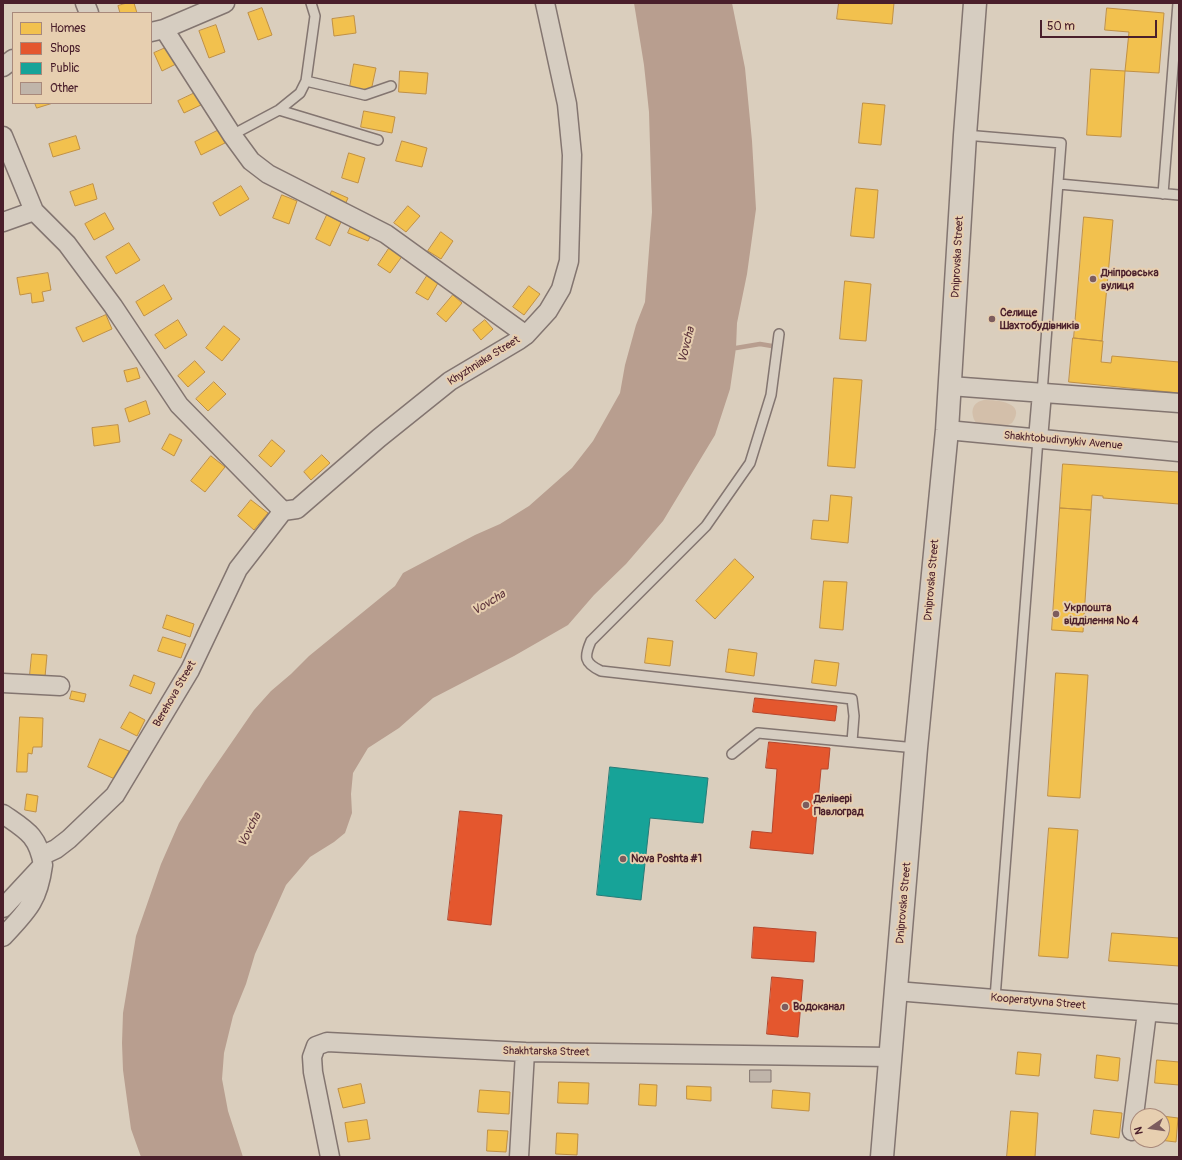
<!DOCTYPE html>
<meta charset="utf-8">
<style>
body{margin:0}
#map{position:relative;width:1182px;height:1160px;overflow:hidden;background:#dacebd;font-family:Pangolin,sans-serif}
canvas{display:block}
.frame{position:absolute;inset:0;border:4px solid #4a1f2b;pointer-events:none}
.legend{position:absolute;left:12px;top:12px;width:140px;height:92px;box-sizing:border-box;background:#e7cfb0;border:1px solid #a8897b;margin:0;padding:5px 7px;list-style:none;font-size:12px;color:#4a1f2b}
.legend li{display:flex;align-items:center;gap:8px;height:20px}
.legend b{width:20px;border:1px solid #a8897b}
.north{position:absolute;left:1130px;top:1108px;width:40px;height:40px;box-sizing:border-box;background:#e7cfb0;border:1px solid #a8897b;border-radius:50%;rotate:257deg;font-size:11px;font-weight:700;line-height:16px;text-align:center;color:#4a1f2b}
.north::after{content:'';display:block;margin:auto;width:14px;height:18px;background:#7c5c5e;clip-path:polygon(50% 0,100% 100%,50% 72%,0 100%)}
.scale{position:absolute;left:1040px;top:20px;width:117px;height:18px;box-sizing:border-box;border:2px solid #4a1f2b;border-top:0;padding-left:5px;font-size:12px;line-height:14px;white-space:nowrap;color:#4a1f2b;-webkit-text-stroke:3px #e7cfb0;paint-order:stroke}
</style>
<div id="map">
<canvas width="1182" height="1160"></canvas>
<div class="frame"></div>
<ul class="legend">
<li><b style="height:11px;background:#f2c14e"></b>Homes</li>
<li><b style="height:11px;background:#e4572e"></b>Shops</li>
<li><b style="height:11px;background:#17a398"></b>Public</li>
<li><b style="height:11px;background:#c0b5aa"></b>Other</li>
</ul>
<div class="north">N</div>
<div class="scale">50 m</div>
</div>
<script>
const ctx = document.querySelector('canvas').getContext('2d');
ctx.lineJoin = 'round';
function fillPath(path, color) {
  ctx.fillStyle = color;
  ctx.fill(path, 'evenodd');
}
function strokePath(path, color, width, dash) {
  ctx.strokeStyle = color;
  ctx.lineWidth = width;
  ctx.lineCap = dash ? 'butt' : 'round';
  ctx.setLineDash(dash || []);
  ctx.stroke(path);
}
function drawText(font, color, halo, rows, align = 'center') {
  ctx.font = font + ' Pangolin,sans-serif';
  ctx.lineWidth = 4;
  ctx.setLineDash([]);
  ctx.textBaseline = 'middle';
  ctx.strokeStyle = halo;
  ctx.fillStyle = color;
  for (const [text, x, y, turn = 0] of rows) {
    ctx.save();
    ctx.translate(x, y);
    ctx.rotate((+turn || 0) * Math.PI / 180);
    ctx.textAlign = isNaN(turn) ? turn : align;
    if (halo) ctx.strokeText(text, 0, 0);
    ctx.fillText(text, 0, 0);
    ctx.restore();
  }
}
fillPath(new Path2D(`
 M984 400C997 400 1027 402 1012 423L1004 427H979C970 417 969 403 984 400Z`), '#d3bfaa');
fillPath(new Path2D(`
 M634 3H732L745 68 752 141 756 209 747 274 737 323 736 348 730 389 715 435 663 521 626 564 594 595 568 625 514 656 433 698 399 728 368 748 353 773 351 794 352 813 345 833 334 842 310 857 286 885 255 954 246 984 233 1016 224 1053 222 1079 228 1111 243 1157H141L131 1129 123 1070 122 1043 123 1013 136 936 161 864 179 823 205 781 254 710 271 691 291 674 309 656 395 586 403 573 475 535 500 524 529 506 572 468 593 441 620 393 625 365 636 325 645 302 652 212 649 112 644 65Z`), '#b89e8f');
const homes = new Path2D(`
 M127 3H134L137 13H120L118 6Z
 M839 3H894L892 24 837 19Z
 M262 8 272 35 258 40 248 13Z
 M1107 8 1164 13 1159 73 1125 71 1129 32 1105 30Z
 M354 16 356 33 334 36 332 19Z
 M216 25 225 52 209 58 199 31Z
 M170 46 178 63 162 71 154 53Z
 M354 64 376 68 371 91 350 87Z
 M1091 69 1125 71 1121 137 1087 135Z
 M400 71 428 73 426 94 399 92Z
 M197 92 203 104 184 113 178 101Z
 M35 103H53L37 108Z
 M863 103 885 105 881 145 859 143Z
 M364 111 395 117 392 133 361 127Z
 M219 130 225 143 201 155 195 142Z
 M76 136 80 149 53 157 49 144Z
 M402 141 427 148 422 167 396 161Z
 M349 153 365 158 358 183 342 178Z
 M93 184 97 199 75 206 70 192Z
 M241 186 249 199 220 216 213 203Z
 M856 188 878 190 874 238 851 236Z
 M332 191 348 198 344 207 328 200Z
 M282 195 297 201 289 224 273 218Z
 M408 206 420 216 406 232 394 223Z
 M105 213 114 229 94 240 85 224Z
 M327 215 341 222 330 246 316 239Z
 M1084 217 1113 220 1102 341 1074 338Z
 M353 222 373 231 368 241 348 233Z
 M441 232 453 241 441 259 428 251Z
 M129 243 140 260 116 274 106 257Z
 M390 247 403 255 390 273 378 265Z
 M48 273 51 290 42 292 44 301 32 303 31 293 20 295 17 278Z
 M427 276 438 283 428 300 416 293Z
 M845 281 871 284 866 341 840 339Z
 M164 285 172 299 144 316 136 302Z
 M529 286 540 294 524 315 513 307Z
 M453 295 462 303 446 322 437 314Z
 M106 315 112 329 83 342 76 328Z
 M178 320 187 335 165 349 155 335Z
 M485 320 493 329 481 340 473 330Z
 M224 326 240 339 222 361 206 348Z
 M1073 338 1103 341 1101 362 1111 363 1112 356 1179 362V393L1069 382Z
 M195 361 205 372 188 387 178 376Z
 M137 368 140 378 127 382 124 371Z
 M834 378 862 380 855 468 828 466Z
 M214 382 226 394 208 411 196 399Z
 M146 401 150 414 129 422 125 409Z
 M118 425 120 442 94 446 92 428Z
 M170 434 182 440 174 456 162 449Z
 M272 440 285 451 271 467 259 456Z
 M322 455 330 463 311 480 304 472Z
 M211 456 225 467 205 492 191 481Z
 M1063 464 1179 472V504L1103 498V496L1092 495 1091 510 1060 508Z
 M831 495 852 497 848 543 811 539 813 520 828 521Z
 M251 500 268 513 254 530 238 516Z
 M1060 508 1091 510 1083 632 1052 630Z
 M735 559 754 577 715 619 696 601Z
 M824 581 847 582 843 630 820 628Z
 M167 615 194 624 190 637 163 628Z
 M163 637 186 644 181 658 158 651Z
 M648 638 673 641 670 666 645 663Z
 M729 649 757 653 754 676 726 672Z
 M32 654 47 655 45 677 30 675Z
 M815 660 839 663 836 686 812 683Z
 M1056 673 1088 675 1080 798 1048 796Z
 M134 675 155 683 151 694 130 686Z
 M72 691 86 694 84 702 70 699Z
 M130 712 145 720 137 736 121 728Z
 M20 717 43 718 42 747H33L32 754 28 753 27 772H17Z
 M100 739 129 751 117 780 88 767Z
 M27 794 38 796 36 812 25 810Z
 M1049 828 1078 830 1068 958 1039 956Z
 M1112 933 1179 938V966L1109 961Z
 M1018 1052 1041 1054 1039 1076 1016 1074Z
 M1097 1055 1120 1058 1118 1081 1095 1078Z
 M1157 1060 1179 1062V1085L1155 1083Z
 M559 1082 589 1083 588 1104 558 1103Z
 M361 1084 365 1103 343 1108 338 1089Z
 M640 1084 657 1085 656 1106 639 1105Z
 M687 1086 711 1087V1101L687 1099Z
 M480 1090 510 1092 509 1114 478 1112Z
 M773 1090 810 1093 809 1111 772 1108Z
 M1094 1110 1122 1113 1119 1138 1091 1134Z
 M1011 1111 1038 1113 1035 1157H1007Z
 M1162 1116 1178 1118 1176 1142 1159 1140H1162Z
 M367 1120 370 1139 348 1142 345 1123Z
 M488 1130 508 1131 506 1152 487 1151Z
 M557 1133 578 1134 577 1155 556 1154Z`);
fillPath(homes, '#f2c14e');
strokePath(homes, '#c09044', 1);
const shops = new Path2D(`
 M755 698 837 706 835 721 753 712Z
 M769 742 830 748 828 769H821L813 854 750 848 752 831 772 833 777 769 766 768Z
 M460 811 502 815 491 925 448 920Z
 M754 927 816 932 814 962 752 958Z
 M772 977 803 980 798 1037 767 1034Z`);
fillPath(shops, '#e4572e');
strokePath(shops, '#b6462d', 1);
const public = new Path2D(`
 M610 767 708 778 703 823 650 818 641 900 597 895Z`);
fillPath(public, '#17a398');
strokePath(public, '#267b77', 1);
strokePath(new Path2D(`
 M736 348 760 344 772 346`), '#b89e8f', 4.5);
const building = new Path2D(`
 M750 1070H771V1082H750Z`);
fillPath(building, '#c0b5aa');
strokePath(building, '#837570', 1);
const lane = new Path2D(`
 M306 81 365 95 391 86
 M279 110 378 140
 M232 135 279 110 300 93 306 81 315 16 311 3
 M965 135 1061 143 1042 393
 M1059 184 1179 195
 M1163 194 1178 3
 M779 334 771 395 750 463 706 526 591 641C584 657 584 663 601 671L852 699 854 716 852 742
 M732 754 758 733 916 748
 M995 998 1038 439`);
const street = new Path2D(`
 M85 3 89 13
 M164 29 232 135 251 161 268 174 386 234 526 335
 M151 32 164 29 225 3
 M3 67 13 59
 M3 136 34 211 67 244 113 306 179 405 283 511
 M3 222 34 211
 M950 386 1179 403
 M947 430 1179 452
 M1038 439 1042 393
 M283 511 297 509 379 438 450 381 519 340 526 335 548 311 561 289 569 261 572 155 567 104 545 3
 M3 683 60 686
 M3 814C26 830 38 835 43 865L3 908
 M41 856 56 849 69 839 115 795 190 670 238 569 283 511
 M3 937C27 911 38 902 43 865
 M896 991 1179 1014
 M1132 1131 1147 1012
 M330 1157 313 1072 312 1057 316 1046 327 1042 525 1052 891 1057
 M519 1157 525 1052`);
const highway = new Path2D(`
 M882 1157 916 748 947 430 965 135 975 3`);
strokePath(lane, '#837570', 12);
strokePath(street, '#837570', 21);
strokePath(highway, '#837570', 25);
strokePath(lane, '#d6cdc1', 9);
strokePath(street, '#d6cdc1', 18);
strokePath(highway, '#d6cdc1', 22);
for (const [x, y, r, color] of [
 [1093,279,4,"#7c5c5e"],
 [992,319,4,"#7c5c5e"],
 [1056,614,4,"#7c5c5e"],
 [806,805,4,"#7c5c5e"],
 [623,859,4,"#7c5c5e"],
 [785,1007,4,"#7c5c5e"]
]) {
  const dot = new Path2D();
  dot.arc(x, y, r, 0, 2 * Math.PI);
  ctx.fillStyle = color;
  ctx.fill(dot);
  strokePath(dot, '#e7cfb0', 1.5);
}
drawText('11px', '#4a1f2b', '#e7cfb0', [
 ["Dniprovska Street",958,257,-87],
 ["Khyzhniaka Street",484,361,-32],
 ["Shakhtobudivnykiv Avenue",1063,441,5],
 ["Dniprovska Street",932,580,-85],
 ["Berehova Street",175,694,-60],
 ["Dniprovska Street",904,903,-85],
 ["Kooperatyvna Street",1038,1002,5],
 ["Shakhtarska Street",546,1052,1]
]);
drawText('bold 11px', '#4a1f2b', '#e7cfb0', [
 ["Дніпровська",1101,273],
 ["вулиця",1101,286],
 ["Селище",1000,313],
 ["Шахтобудівників",1000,326],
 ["Укрпошта",1064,608],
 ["відділення № 4",1064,621],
 ["Делівері",814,799],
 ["Павлоград",814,812],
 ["Nova Poshta #1",631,859],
 ["Водоканал",793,1007]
], 'left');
drawText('italic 12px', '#5d343b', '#e7cfb0', [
 ["Vovcha",687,345,-76],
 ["Vovcha",489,603,-31],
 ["Vovcha",250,830,-63]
]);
</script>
